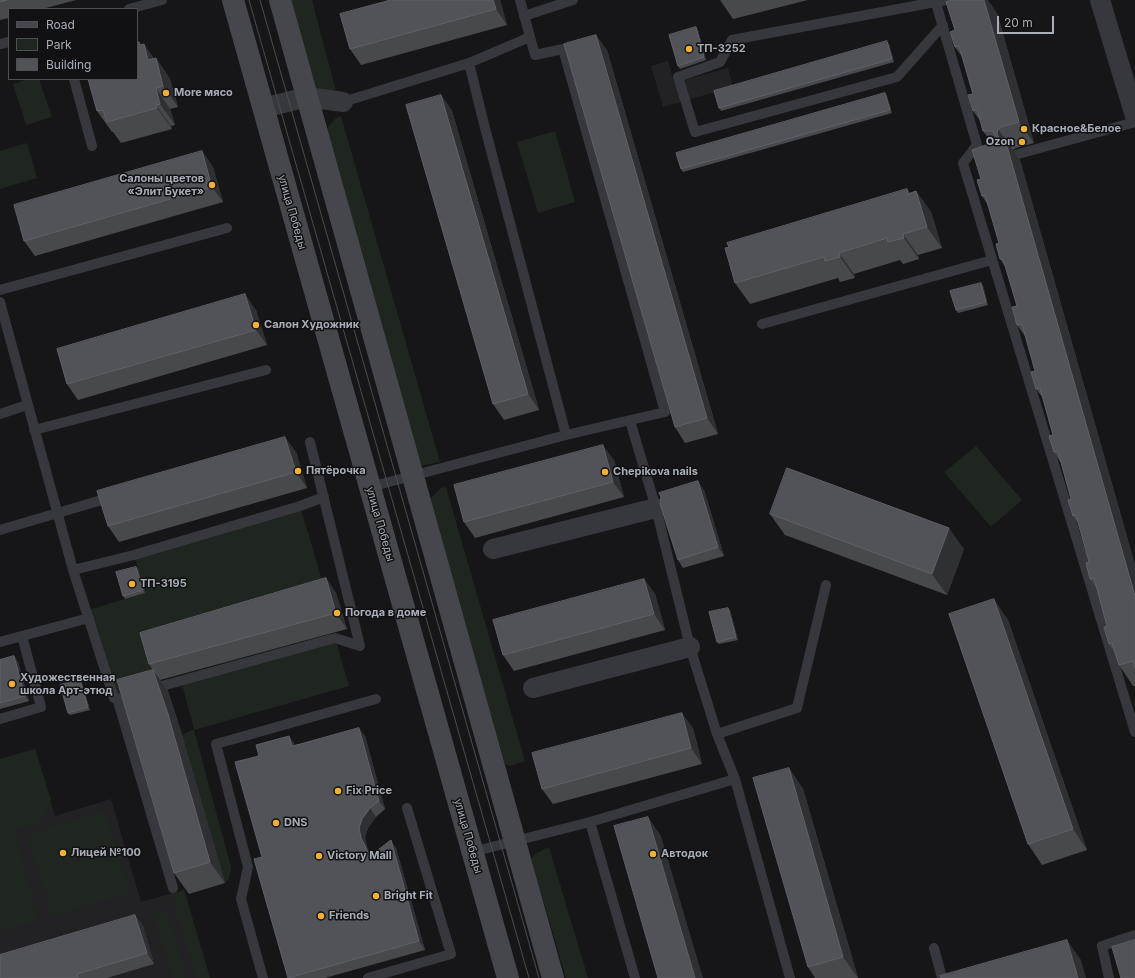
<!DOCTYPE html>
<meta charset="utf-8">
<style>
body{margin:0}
#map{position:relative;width:1135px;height:978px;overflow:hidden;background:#161618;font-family:Inter,sans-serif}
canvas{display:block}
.legend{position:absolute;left:8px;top:8px;width:130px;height:72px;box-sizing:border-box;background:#111113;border:1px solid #4d4f55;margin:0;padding:5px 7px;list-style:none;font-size:12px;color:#a8adb8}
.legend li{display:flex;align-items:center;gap:8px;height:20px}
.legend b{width:20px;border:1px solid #4d4f55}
.scale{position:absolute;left:997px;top:16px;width:57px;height:18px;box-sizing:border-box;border:2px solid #a8adb8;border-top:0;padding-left:5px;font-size:12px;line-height:14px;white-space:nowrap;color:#a8adb8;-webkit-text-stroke:3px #111113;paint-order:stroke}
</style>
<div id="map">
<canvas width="1135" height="978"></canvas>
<ul class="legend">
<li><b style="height:5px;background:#45474d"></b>Road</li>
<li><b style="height:11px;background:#1e261f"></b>Park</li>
<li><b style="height:11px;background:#525359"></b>Building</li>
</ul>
<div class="scale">20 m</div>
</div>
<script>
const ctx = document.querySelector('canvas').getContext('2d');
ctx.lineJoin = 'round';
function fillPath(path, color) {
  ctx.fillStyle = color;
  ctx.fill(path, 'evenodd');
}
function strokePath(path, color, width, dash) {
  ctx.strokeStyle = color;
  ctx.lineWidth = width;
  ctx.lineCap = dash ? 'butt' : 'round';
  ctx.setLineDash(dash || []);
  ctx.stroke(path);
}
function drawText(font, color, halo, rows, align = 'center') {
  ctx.font = font + ' Inter,sans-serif';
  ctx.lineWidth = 3;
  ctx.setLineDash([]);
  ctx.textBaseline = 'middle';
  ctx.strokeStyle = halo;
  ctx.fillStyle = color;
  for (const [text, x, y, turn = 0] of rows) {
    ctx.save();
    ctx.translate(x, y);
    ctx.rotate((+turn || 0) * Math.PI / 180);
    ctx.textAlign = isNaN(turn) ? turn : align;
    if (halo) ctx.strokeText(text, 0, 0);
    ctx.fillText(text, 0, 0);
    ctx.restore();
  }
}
fillPath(new Path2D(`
 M668 61 674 83 728 68 733 87 663 107 651 66Z
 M35 749 55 816 111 799 141 902 184 890 210 978H0V759Z`), '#222225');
fillPath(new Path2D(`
 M290 0H312L337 95 316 93Z
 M28 79H39L52 117 26 125 13 84Z
 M341 116 440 462 421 466 325 131 336 118Z
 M555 131 575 202 538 213 517 142Z
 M27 143 37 178 0 189V151Z
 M976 446 1022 500 991 527 944 472Z
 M446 487 525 761 510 766 505 764 429 500 441 488Z
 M300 506 327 597 151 649 161 684 114 698 88 610 145 593 134 555Z
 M335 638 349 686 194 730 231 867 229 879 225 883 182 735 194 729 181 681Z
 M35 749 51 800C45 823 32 823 14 831L37 918 34 922 0 932V759Z
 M105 811 130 893 52 916 27 835Z
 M549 847 588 978H566L531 859 537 853Z
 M184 890 210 978H196L171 894Z
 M165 911 167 912 187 978H173L154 917 155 914Z`), '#1e261f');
strokePath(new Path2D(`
 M936 3 977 145 963 163 1135 732
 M129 9 162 0
 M524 16 573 0
 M943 25 897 77 695 132 678 77 720 62 732 40 946 0
 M530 37 535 55 563 49 665 412 566 435
 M0 44 9 42
 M74 79 92 146
 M343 102 469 63
 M1018 154 1135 122
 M0 290 227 228
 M0 302 73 570 114 698H117L173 888
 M762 324 992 260
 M0 414 27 405
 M34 430 266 370
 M310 442 360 646
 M370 487 566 435 485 128 469 63 530 37 520 0
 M0 530 112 497
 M73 570 134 555 300 506 324 497
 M0 642 89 618
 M151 689 335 638 360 646
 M0 719 41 707 22 636
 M717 734 797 708 826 585
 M735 779 790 978
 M590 822 635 978
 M472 852 590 822 735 779 717 734 690 647 656 508 630 421
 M934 948 942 978
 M263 978 241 899 248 867 216 744 376 699
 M368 978 451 954 407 808
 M1109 978 1102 946 1135 935`), '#37383d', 10);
strokePath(new Path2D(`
 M1100 0 1135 116
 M263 108 307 97 343 102
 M493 549 656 508
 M533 688 690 647`), '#37383d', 20);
strokePath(new Path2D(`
 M233 0 508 978
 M280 0 553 978`), '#45474d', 22);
strokePath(new Path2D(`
 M249 0 529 978
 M260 0 539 978`), '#4a4c52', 1);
fillPath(new Path2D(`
 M0 0H76L42 9H9V18L0 20Z
 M500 0 507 25 361 65 350 49Z
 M720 0H808L733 19Z
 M997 13 1034 143 1016 148 1013 150 1020 160 1135 565V686H1133L1119 665 1115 653 1109 644 1107 626 1097 589 1090 579 1089 562 1078 523 1073 516 1071 499 1061 463 1054 452 1053 435 1043 398 1036 389 1035 371 1025 336 1017 325V306L1006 268 1000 259 999 243 988 205 982 196 981 179 992 143 983 131 981 122 973 111V94L963 58 955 47V30Z
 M696 27 698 30 706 60 680 69 678 66Z
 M144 44 154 59 156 58 170 79 178 107 170 109 175 125 171 126 172 129 121 143 113 132H112L97 111 141 45Z
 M889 44 894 62 721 111 719 108Z
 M607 50 718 434 685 443 675 427Z
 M885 93 887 96 892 113 683 172 681 169Z
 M441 95 452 111 539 410 504 420 493 404Z
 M202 151 213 167 223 202 35 256 24 241Z
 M907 189 910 193 916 191 931 212 942 248 918 255 919 259 903 264 900 260 854 274 855 278 840 282 838 278 750 304 735 283Z
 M983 286 988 305 958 313 956 310Z
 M256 310 267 345 78 400 67 384Z
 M296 452 307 488 119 542 108 526Z
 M614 460 624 497 475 538 464 522Z
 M704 490 724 556 683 568 678 560Z
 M770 514 964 549 947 595 785 535Z
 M136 567 138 569 145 593 125 599 123 596Z
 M326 578 336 593 347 629 160 680 149 664Z
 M644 579 655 594 665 630 514 671 503 655Z
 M728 608 730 610 738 640 719 644 717 642Z
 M1008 620 1087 850 1042 865 1028 844Z
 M14 656 18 662 29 701 0 709V660Z
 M153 670 168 691 182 735 225 883 189 894 174 873Z
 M80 680 82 683 90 710 70 715 68 713Z
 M693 728 702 764 553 804 542 789Z
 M289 736 295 745 365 736 385 809 376 817 368 828 365 837 367 847 371 855 396 848 425 950 325 978H289L262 857 259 756Z
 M789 768 803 789 858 978H815L808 967Z
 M135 915 143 926 154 964 107 978H0Z`), '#47494d');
fillPath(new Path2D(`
 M493 0H500L507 25 496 9Z
 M984 0H988L997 13 1034 143 1019 122Z
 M696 27 698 30 706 60 704 57Z
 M596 35 607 50 718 434 707 418Z
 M887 41 889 44 894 62 892 59Z
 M139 42 146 52 144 44 157 64 156 58 170 79 178 107 163 86 148 60 140 45Z
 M156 88 170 109 175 125 160 104Z
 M885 93 887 96 892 113 890 110Z
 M441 95 452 111 539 410 528 394Z
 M156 105 171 126 172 129 157 108Z
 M998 129 1020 160 1135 565V596L997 134Z
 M202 151 213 167 223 202 212 187Z
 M907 189 922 209 916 191 931 212 942 248 927 227 908 194Z
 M903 234 918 255 919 259 904 238Z
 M839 253 854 274 855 278 840 257Z
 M981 283 983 286 988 305 986 302Z
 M245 294 256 310 267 345 256 330Z
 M285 437 296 452 307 488 296 472Z
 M603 445 614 460 624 497 613 482Z
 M698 481 704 490 724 556 718 547Z
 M949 528 964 549 947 595 932 574Z
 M136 567 138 569 145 593 143 590Z
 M326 578 336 593 347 629 336 613Z
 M644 579 655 594 665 630 654 614Z
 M994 599 1008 620 1087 850 1073 829Z
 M728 608 730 610 738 640 736 637Z
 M14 656 18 662 29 701 25 696Z
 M153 670 168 691 182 735 225 883 210 862Z
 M80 680 82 683 90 710 88 707Z
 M682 713 693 728 702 764 691 748Z
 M359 728 365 736 385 809 379 801Z
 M289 736 295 745 298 755 292 746Z
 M789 768 803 789 858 978 843 957Z
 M370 808 376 817 368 828 365 837 367 847 375 865 370 856 361 838 359 828 362 819Z
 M648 817 661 836 703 978H695Z
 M391 840 396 848 425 950 419 941Z
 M135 915 143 926 154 964 147 953Z
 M1067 940 1081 960 1086 978H1078Z`), '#2f3033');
const building = new Path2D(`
 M0 0H7L0 2Z
 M391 0H493L496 9 350 49 340 14Z
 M953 0H984L1019 122 1001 127 998 129 997 134 999 138 1005 139 1135 596V668L1133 661 1119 665 1112 643 1109 644 1104 627 1107 626 1094 578 1090 579 1086 563 1089 562 1076 515 1073 516 1068 500 1071 499 1058 451 1054 452 1049 436 1053 435 1040 388 1036 389 1031 372 1035 371 1022 324 1017 325 1012 307 1017 306 1003 259H1000L996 244 999 243 985 195 982 196 977 180 981 179 972 150 994 142 997 137 992 131H983L977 109 973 111 968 95 973 94 959 46 955 47 950 32 955 30 946 2Z
 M696 27 704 57 678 66 669 35Z
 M596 35 707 418 675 427 564 44Z
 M887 41 892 59 719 108 714 91Z
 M139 42 140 45 144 44 148 60 156 58 163 86 156 88 160 104 156 105 157 108 107 122 103 110 97 111 88 79H137V43Z
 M885 93 890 110 681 169 676 153Z
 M441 95 528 394 493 404 406 105Z
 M202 151 212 187 24 241 14 205Z
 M907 189 908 194 916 191 927 227 903 234 904 238 888 242 887 238 839 253 840 257 825 261 824 257 735 283 725 248 729 247 727 243Z
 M981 283 986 302 956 310 950 291Z
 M245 294 256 330 67 384 57 349Z
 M285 437 296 472 108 526 97 491Z
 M603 445 613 482 464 522 454 485Z
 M787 468 949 528 932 574 770 514Z
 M698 481 718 547 678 560 660 504 661 497 659 493Z
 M136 567 143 590 123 596 116 572Z
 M326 578 336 613 149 664 140 633Z
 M644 579 654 614 503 655 493 620Z
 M994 599 1073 829 1028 844 949 614Z
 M728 608 736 637 717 642 709 612Z
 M14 656 25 696 0 703V660Z
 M153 670 168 714 210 862 174 873 117 680Z
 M80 680 88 707 68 713 60 685Z
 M682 713 691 748 542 789 532 753Z
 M359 728 379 801 370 808 362 819 359 828 361 838 370 856 391 840 419 941 288 978 254 859 262 857 235 762 259 756 256 745 289 736 292 746Z
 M789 768 843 957 808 967 753 778Z
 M648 817 695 978H658L614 826Z
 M135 915 147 953 77 974 78 978H0V955Z
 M1067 940 1078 978H941L940 976Z
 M1135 940V978H1121L1112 947Z`);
fillPath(building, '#525359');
strokePath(building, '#5f6168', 1);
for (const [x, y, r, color] of [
 [689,49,4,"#f2b134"],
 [166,93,4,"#f2b134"],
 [1024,129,4,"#f2b134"],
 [1022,142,4,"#f2b134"],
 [212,185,4,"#f2b134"],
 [256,325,4,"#f2b134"],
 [298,471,4,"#f2b134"],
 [605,472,4,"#f2b134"],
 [132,584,4,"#f2b134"],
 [337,613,4,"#f2b134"],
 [12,684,4,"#f2b134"],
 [338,791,4,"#f2b134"],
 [276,823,4,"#f2b134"],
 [63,853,4,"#f2b134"],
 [653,854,4,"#f2b134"],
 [319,856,4,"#f2b134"],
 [376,896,4,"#f2b134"],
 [321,916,4,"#f2b134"]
]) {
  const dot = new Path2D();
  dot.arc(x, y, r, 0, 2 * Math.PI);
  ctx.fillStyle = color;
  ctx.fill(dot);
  strokePath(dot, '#111113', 1.5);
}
drawText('bold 11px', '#a8adb8', '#111113', [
 ["ТП-3252",697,49],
 ["More мясо",174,93],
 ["Красное&Белое",1032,129],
 ["Ozon",1014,142,"right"],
 ["Салоны цветов",204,179,"right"],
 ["«Элит Букет»",204,192,"right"],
 ["Салон Художник",264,325],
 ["Пятёрочка",306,471],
 ["Chepikova nails",613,472],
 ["ТП-3195",140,584],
 ["Погода в доме",345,613],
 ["Художественная",20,678],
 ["школа Арт-этюд",20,691],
 ["Fix Price",346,791],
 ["DNS",284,823],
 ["Лицей №100",71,853],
 ["Автодок",661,854],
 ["Victory Mall",327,856],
 ["Bright Fit",384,896],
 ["Friends",329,916]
], 'left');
drawText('11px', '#a8adb8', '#111113', [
 ["улица Победы",292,212,74],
 ["улица Победы",380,524,74],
 ["улица Победы",468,836,74]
]);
</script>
